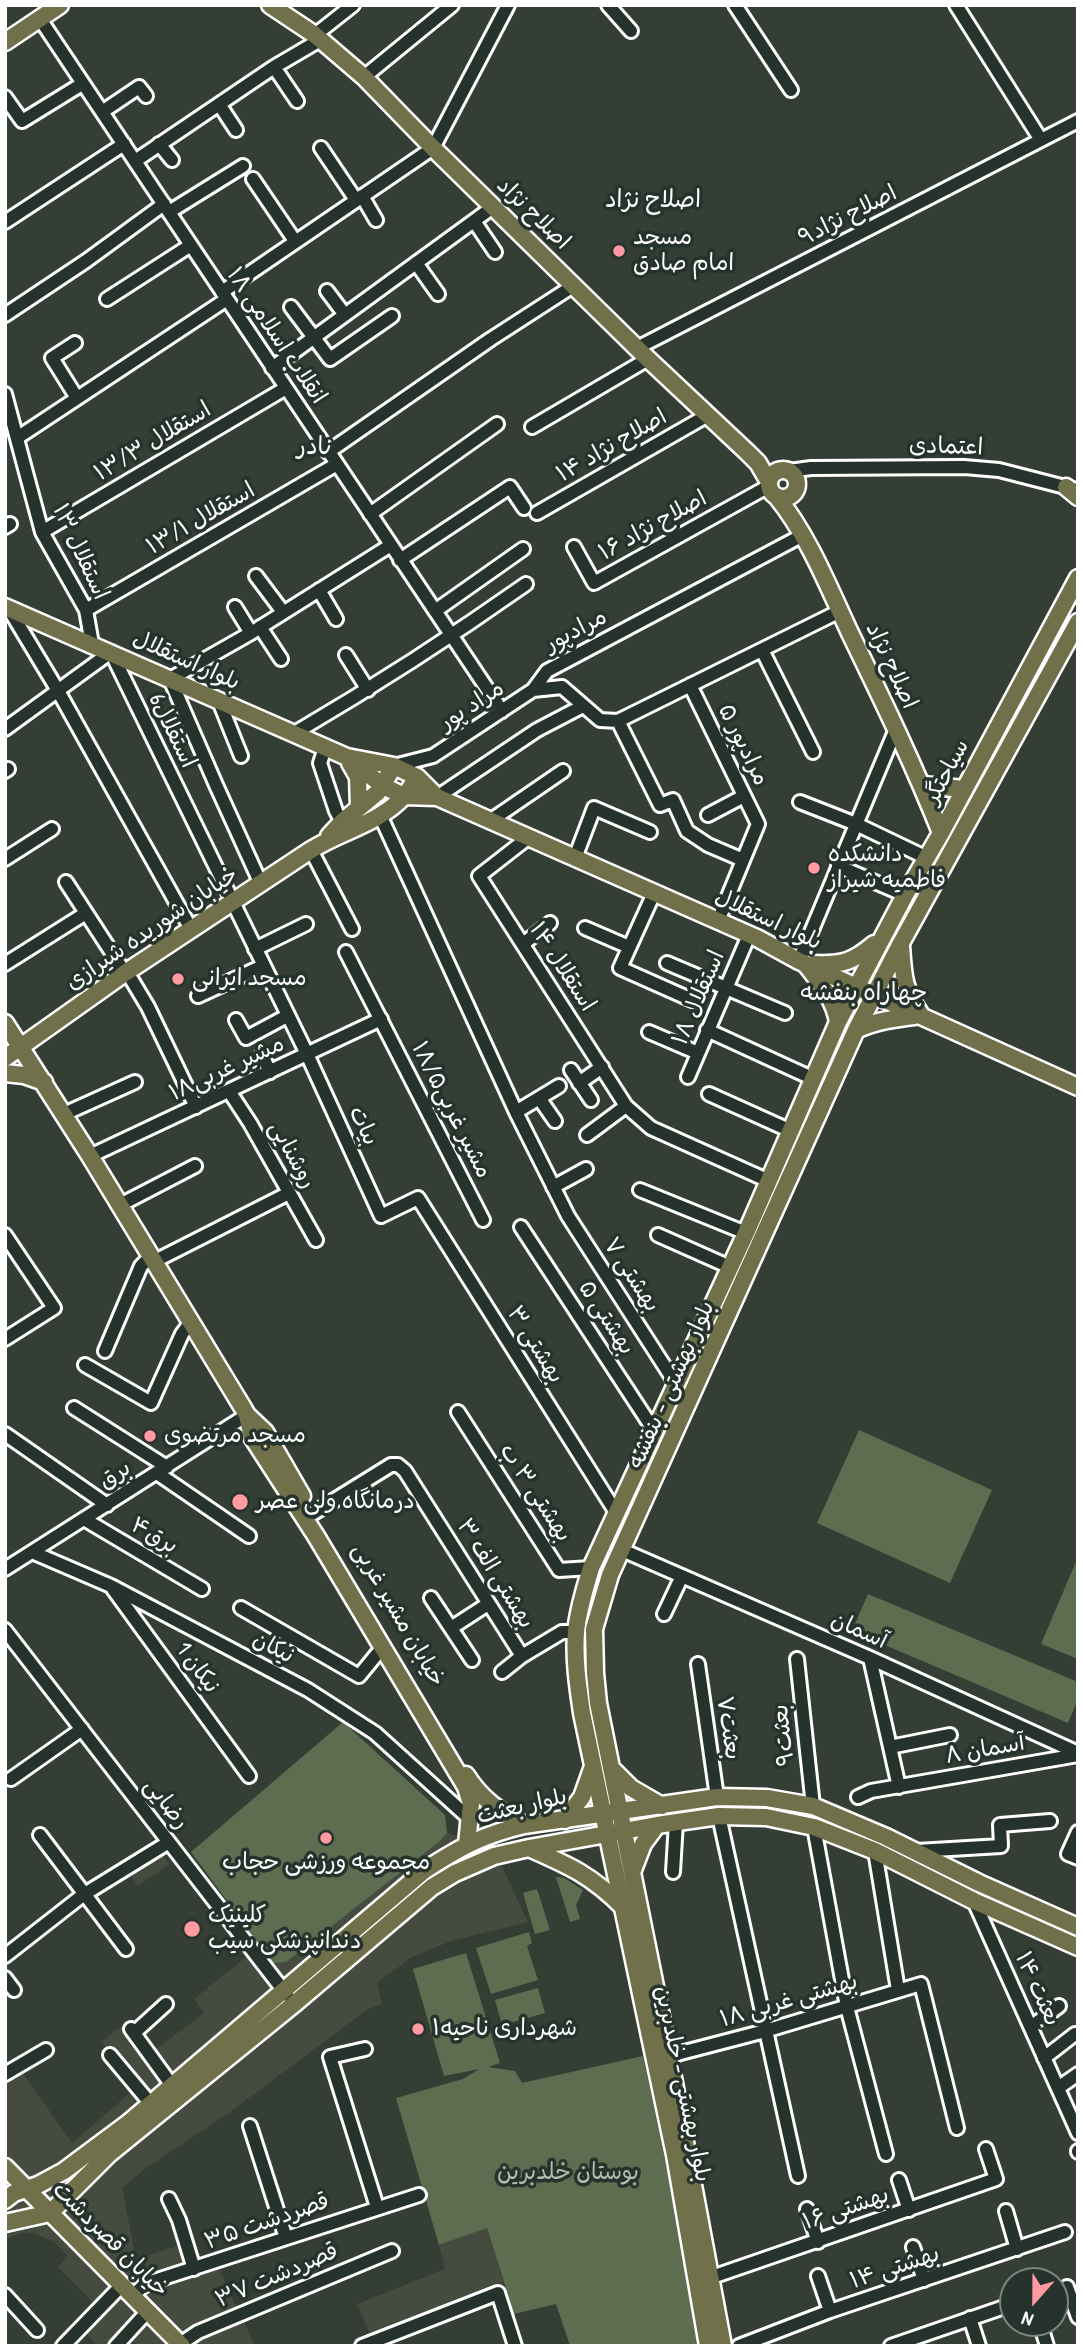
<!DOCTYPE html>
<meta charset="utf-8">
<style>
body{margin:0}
#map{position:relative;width:1083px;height:2351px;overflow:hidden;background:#343e35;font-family:"Patrick Hand",sans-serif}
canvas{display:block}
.frame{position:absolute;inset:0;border:7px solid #fff;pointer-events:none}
.north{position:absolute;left:999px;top:2267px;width:70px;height:70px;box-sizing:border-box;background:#26332d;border:2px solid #7d8581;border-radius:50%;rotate:201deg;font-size:19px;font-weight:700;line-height:28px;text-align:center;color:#fff}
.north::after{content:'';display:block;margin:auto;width:24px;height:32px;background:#ff9aa2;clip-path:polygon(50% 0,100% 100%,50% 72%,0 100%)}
</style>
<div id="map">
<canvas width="1083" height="2351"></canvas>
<div class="frame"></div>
<div class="north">N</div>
</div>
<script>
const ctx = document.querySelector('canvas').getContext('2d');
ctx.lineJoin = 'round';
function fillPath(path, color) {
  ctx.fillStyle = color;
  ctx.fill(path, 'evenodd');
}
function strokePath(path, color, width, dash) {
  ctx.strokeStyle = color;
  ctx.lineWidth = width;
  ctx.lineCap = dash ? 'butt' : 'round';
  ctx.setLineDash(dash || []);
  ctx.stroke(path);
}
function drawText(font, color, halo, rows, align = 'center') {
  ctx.font = font + ' "Patrick Hand","Playpen Sans Arabic",sans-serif';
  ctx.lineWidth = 7;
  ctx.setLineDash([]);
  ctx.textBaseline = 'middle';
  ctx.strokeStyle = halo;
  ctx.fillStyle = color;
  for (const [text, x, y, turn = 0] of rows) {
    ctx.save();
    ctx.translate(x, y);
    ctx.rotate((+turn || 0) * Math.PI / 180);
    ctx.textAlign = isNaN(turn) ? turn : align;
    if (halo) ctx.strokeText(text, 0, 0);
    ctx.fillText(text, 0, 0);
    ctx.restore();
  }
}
fillPath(new Path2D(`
 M447 1833 492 1845 528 1922 451 1941 412 1957 377 1983 382 2004 368 2009 227 2114 149 2166 122 2187 136 2259 181 2245 187 2265 218 2267 255 2346H138L127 2335 117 2346H98L80 2327 98 2308 58 2267 68 2256 54 2242 36 2234 24 2232 5 2239V2071L17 2065 72 2143 136 2088 101 2042 129 2021 152 2052 204 2013 194 1999 260 1946 273 1962 439 1842Z
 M160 1852 169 1864 138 1886 129 1873Z
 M487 2228 503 2282 371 2336 357 2304 445 2269 439 2245Z`), '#454c3f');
fillPath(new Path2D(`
 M859 1430 992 1490 950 1583 817 1523Z
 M1078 1557V1659L1041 1644Z
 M868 1594 1078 1682V1699L1068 1723 852 1631Z
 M343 1722 445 1815 447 1833 439 1842 286 1962 273 1963 191 1852Z
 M768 1809 826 1818 917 1859 1042 1923 1078 1935V1940L767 1812Z
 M556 1877 564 1878 583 1890 576 1905 580 1919 570 1922Z
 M537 1889 550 1930 535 1934 523 1893Z
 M529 1932 532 1943 527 1946 538 1980 491 1994 476 1948Z
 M466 1953 500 2063 488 2067 515 2071 522 2083 643 2056 677 2215 700 2346H570L556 2304 514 2314 487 2228 439 2245 396 2098 463 2079 479 2069 444 2076 413 1969Z
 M538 1988 545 2013 502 2025 495 2000Z`), '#5d6d50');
const minor = new Path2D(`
 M608 5 631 31
 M735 5 791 90
 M956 5 1041 140
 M40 19 502 711
 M315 35 353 5
 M274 67 297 101
 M364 77 452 5
 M5 97 22 121 82 84
 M219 104 236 130
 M102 112 139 87 146 96
 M159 144 172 160
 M321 148 356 200
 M135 161 274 67 320 40
 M253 179 295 241
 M362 196 376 220
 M169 212 243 166
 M474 221 495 252
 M5 222 124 144
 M416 263 438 294
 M327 291 345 315
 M222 292 433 148 508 5
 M107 299 191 245
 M291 307 330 359 392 316
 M5 315 86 261 164 204
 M75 343 52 358 77 398
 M637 348 1078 121
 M272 368 493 207
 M5 394 42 532 86 610 92 644
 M532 427 648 359
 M17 438 227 299
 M328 452 491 339 573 286
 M789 471 811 468 964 467 999 470 1073 489
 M537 513 708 415
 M370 514 497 424
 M5 527 10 524
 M42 532 286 388
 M574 547 594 583 769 486
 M400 560 510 487 524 508
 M256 576 283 612
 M319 590 336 619
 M235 607 251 633
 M9 609 57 689 191 929
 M86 610 337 464
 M435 611 523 549
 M260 627 281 659
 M762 650 813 752
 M346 655 368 690
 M690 685 758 824 718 921
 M533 690 562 687 600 720 618 721 840 611
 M219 701 241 756
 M618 721 660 805 673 800 687 831 708 845 743 860
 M5 729 111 652 307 1054 381 1216 418 1198 617 1514
 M293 734C373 687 451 637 526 584
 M325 748 320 763 336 811 342 822
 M394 766 433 756 533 690 547 671 803 535
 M5 771 8 769
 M437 797 537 730 583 706
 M800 802 856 824 927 858
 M380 815 516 1112 568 1216 676 1384
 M708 815 744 796
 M490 821 563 771
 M529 837 479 876 626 1106 651 1128 769 1181
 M311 850 352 929
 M575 858 594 808 650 832
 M5 859 52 829
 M838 866 905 895
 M66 882 125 973
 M261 884 216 785 170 679 251 633 391 545
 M654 893 620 968 692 1000
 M585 928 629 947
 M523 944 550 923
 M255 949 306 924
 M346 952 483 1220
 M799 961 896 729
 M667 963 785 1013
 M5 964 86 913
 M127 972 148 1007 196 1107
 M198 996 263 966
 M236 1020 246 1038 287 1016
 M707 1030 814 1079
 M649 1032 698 1053
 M262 1055 270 1072
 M571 1070 591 1100
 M688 1077 749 935
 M579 1083 602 1067
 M229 1091 250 1123 316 1240
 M709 1094 791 1131
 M539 1098 555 1121
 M516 1112 559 1086
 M64 1114 135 1082
 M587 1135 626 1106
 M90 1156 381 1019
 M553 1187 586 1169
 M640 1190 746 1233
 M120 1205 195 1166
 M521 1227 655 1432
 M5 1235 54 1308 5 1339
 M658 1235 730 1267
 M153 1262 289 1193
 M105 1351 141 1266 150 1257
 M85 1365 151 1403 182 1334 190 1323
 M74 1408 167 1467
 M458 1412 559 1570 591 1568
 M5 1434 107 1505
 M157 1473 249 1536
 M312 1514 391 1465H398L405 1471 522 1656 562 1632H576
 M84 1519 202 1589
 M622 1550 870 1658 1078 1753
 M32 1552 111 1586 308 1690 375 1733 470 1819
 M5 1569 247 1415
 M113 1589 249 1776
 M431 1598 472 1660
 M241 1608 359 1676 382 1648
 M664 1614 682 1576
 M451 1628 488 1604
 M5 1630 287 1995
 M870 1658 899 1787
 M797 1659 813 1806
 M698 1664 717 1797
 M502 1672 522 1656
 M890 1747 950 1735
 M11 1779 82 1729
 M858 1797 871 1791 1078 1755
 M719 1816 798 2176
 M814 1827 847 2007 886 2154
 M1078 1832 1068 1854 1078 1858
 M40 1835 126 1949
 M875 1851 898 1990
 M917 1851 1001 1846 1000 1825 1050 1821
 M673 1872 676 1822
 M974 1901 1078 2133
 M5 1956 83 1895 169 1842
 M5 1978 14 1990
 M1031 2027 1059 2006
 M131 2029 176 2091
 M134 2033 166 2004
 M365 2049 330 2057 377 2207
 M110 2055 151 2104
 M669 2056 765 2031 921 1984 957 2128
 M1044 2058 1075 2034
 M5 2074 46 2050
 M1058 2088 1078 2074
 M250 2126 286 2238
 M1078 2151V2152
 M899 2180 909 2210
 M169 2199 179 2220 194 2269
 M807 2209 818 2242
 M1006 2211 1017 2249
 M913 2247 924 2280
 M818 2276 830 2311
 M709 2278 996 2179 986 2149
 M1067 2287 1078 2317
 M5 2295 37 2330
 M133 2296 143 2286 154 2281 419 2195
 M970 2318 979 2346
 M1040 2323 1047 2346
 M180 2344 198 2332 392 2251
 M63 2346 122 2285
 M116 2346 148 2311
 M362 2346 498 2293 515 2346
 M739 2346 830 2311 1065 2232
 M891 2346 1013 2304`);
const major = new Path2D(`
 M270 5 315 35 364 77 433 148 648 359 747 452 758 463 769 482
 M5 42 60 5
 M769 484a14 14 0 1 1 28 0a14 14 0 1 1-28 0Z
 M1066 487 1078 497
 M777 497C809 537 828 586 850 633 882 699 914 765 941 833
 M5 607 347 757 394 766 417 777 437 797 757 938 799 961 1078 1087
 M349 759 383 786 404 796 437 797
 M350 763 358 777 359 808
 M922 785 964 789
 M329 836 342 822 378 792 394 766
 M815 964C842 965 853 962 874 944
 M807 966C821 984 834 999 838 1022
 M5 1023 90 1156 243 1408 247 1415 252 1437 316 1536 466 1787 471 1804 467 1844
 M856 1030C877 1020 898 1018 921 1015 903 989 903 975 901 945
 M5 1058 125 973 311 850C341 831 380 823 404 796 409 791 413 783 417 777
 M5 1073 24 1075 44 1082
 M247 1415 265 1432 302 1496
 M611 1768 631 1788 662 1806
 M466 1775C481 1799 500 1812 524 1825
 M565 1820 582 1797 592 1769
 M529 1848C570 1866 591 1875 624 1908
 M633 1870 643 1844 657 1825
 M5 2167 182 2346
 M5 2200 14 2193 38 2185 64 2171 127 2124 425 1870C461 1847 482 1835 524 1825L717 1797 767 1798 813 1806 886 1837 979 1883 1078 1927
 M50 2213 109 2154 294 2004 432 1887 455 1873 494 1856 529 1848 657 1825 719 1816 766 1817 814 1827 875 1851 974 1901 1078 1947
 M5 2223 50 2213
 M708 2346 675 2155 582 1713C578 1686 574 1659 576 1632 578 1610 585 1589 591 1568L746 1233 838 1022 905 895 941 833 1078 578
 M723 2346 669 2056 598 1703 595 1673 594 1629 610 1575 856 1030 901 943 1078 622`);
strokePath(minor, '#fff', 18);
strokePath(major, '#fff', 21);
strokePath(minor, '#26332d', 12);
strokePath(major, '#70704a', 16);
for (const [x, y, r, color] of [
 [619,251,7,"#ff9aa2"],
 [814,868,7,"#ff9aa2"],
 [178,979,7,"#ff9aa2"],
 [150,1436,7,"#ff9aa2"],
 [240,1502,9,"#ff9aa2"],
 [326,1838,7,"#ff9aa2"],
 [192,1929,9,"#ff9aa2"],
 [418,2029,7,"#ff9aa2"]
]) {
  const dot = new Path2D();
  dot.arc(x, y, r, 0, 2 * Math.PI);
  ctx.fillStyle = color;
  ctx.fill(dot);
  strokePath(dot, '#26332d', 2.5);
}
drawText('23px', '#fff', '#26332d', [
 ["اصلاح نژاد",533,214,44],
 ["اصلاح نژاد۹",848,216,-27],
 ["۱۸ انقلاب اسلامی",276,336,56],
 ["۱۳/۳ استقلال",153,442,-31],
 ["۱۴ اصلاح نژاد",612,446,-30],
 ["اعتمادی",946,447,2],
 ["۱۳/۱ استقلال",201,519,-30],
 ["۱۶ اصلاح نژاد",653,526,-29],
 ["۱۳ استقلال",80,552,65],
 ["مرادپور",576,631,-28],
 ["بلوار استقلال",186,661,24],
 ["اصلاح نژاد",891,666,65],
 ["مراد پور",472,706,-33],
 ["استقلال6",172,731,64],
 ["۵ مرادپور",743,745,64],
 ["سیاحتگر",947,772,-62],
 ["بلوار استقلال",768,920,25],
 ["خیابان شوریده شیرازی",152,929,-34],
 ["استقلال ۱۴",562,967,57],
 ["استقلال ۱۸",699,998,-67],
 ["مشیر غربی۱۸",227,1069,-25],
 ["مشیر غربی۱۸/۵",451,1110,63],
 ["بیات",363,1126,65],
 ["روشنایی",292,1155,61],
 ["بهشتی ۷",631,1275,57],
 ["بهشتی ۵",606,1318,57],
 ["بهشتی ۳",535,1345,58],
 ["بلوار بهشتی - بنفشه",672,1385,-66],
 ["برق",115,1475,-32],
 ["بهشتی ۳ ب",535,1493,57],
 ["برق۴",154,1536,30],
 ["بهشتی الف ۳",495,1574,58],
 ["خیابان مشیر غربی",398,1615,60],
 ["آسمان",859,1631,24],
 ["نیکان",273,1648,28],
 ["نیکان 1",197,1668,54],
 ["بعثت۷",728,1728,82],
 ["بعثت۹",784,1735,-96],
 ["۸ آسمان",985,1750,-10],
 ["رضایی",166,1804,52],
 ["بلوار بعثت",522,1807,-13],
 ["بعثت ۱۴",1037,1989,66],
 ["بهشتی غربی ۱۸",789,2001,-16],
 ["بلوار بهشتی - خلدبرین",682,2084,78],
 ["۱۶ بهشتی",846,2209,-19],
 ["قصردشت ۳۵",267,2222,-19],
 ["خیابان قصردشت",110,2240,45],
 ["۱۴ بهشتی",895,2268,-18],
 ["قصردشت ۳۷",277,2276,-23]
]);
drawText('23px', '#fff', '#26332d', [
 ["مسجد",633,238],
 ["امام صادق",633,264],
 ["دانشکده",828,855],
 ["فاطمیه شیراز",828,881],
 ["مسجد ایرانی",192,979],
 ["مسجد مرتضوی",164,1436],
 ["درمانگاه ولی عصر",256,1502],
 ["مجموعه ورزشی حجاب",326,1863,"center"],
 ["کلینیک",208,1916],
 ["دندانپزشکی سیب",208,1942],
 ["شهرداری ناحیه۱",432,2029]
], 'left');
drawText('23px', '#b6bdb0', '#26332d', [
 ["بوستان خلدبرین",568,2173]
]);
drawText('24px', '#fff', '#26332d', [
 ["اصلاح نژاد",653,201],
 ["نادر",315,448],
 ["چهاراه بنفشه",864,994]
]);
</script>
